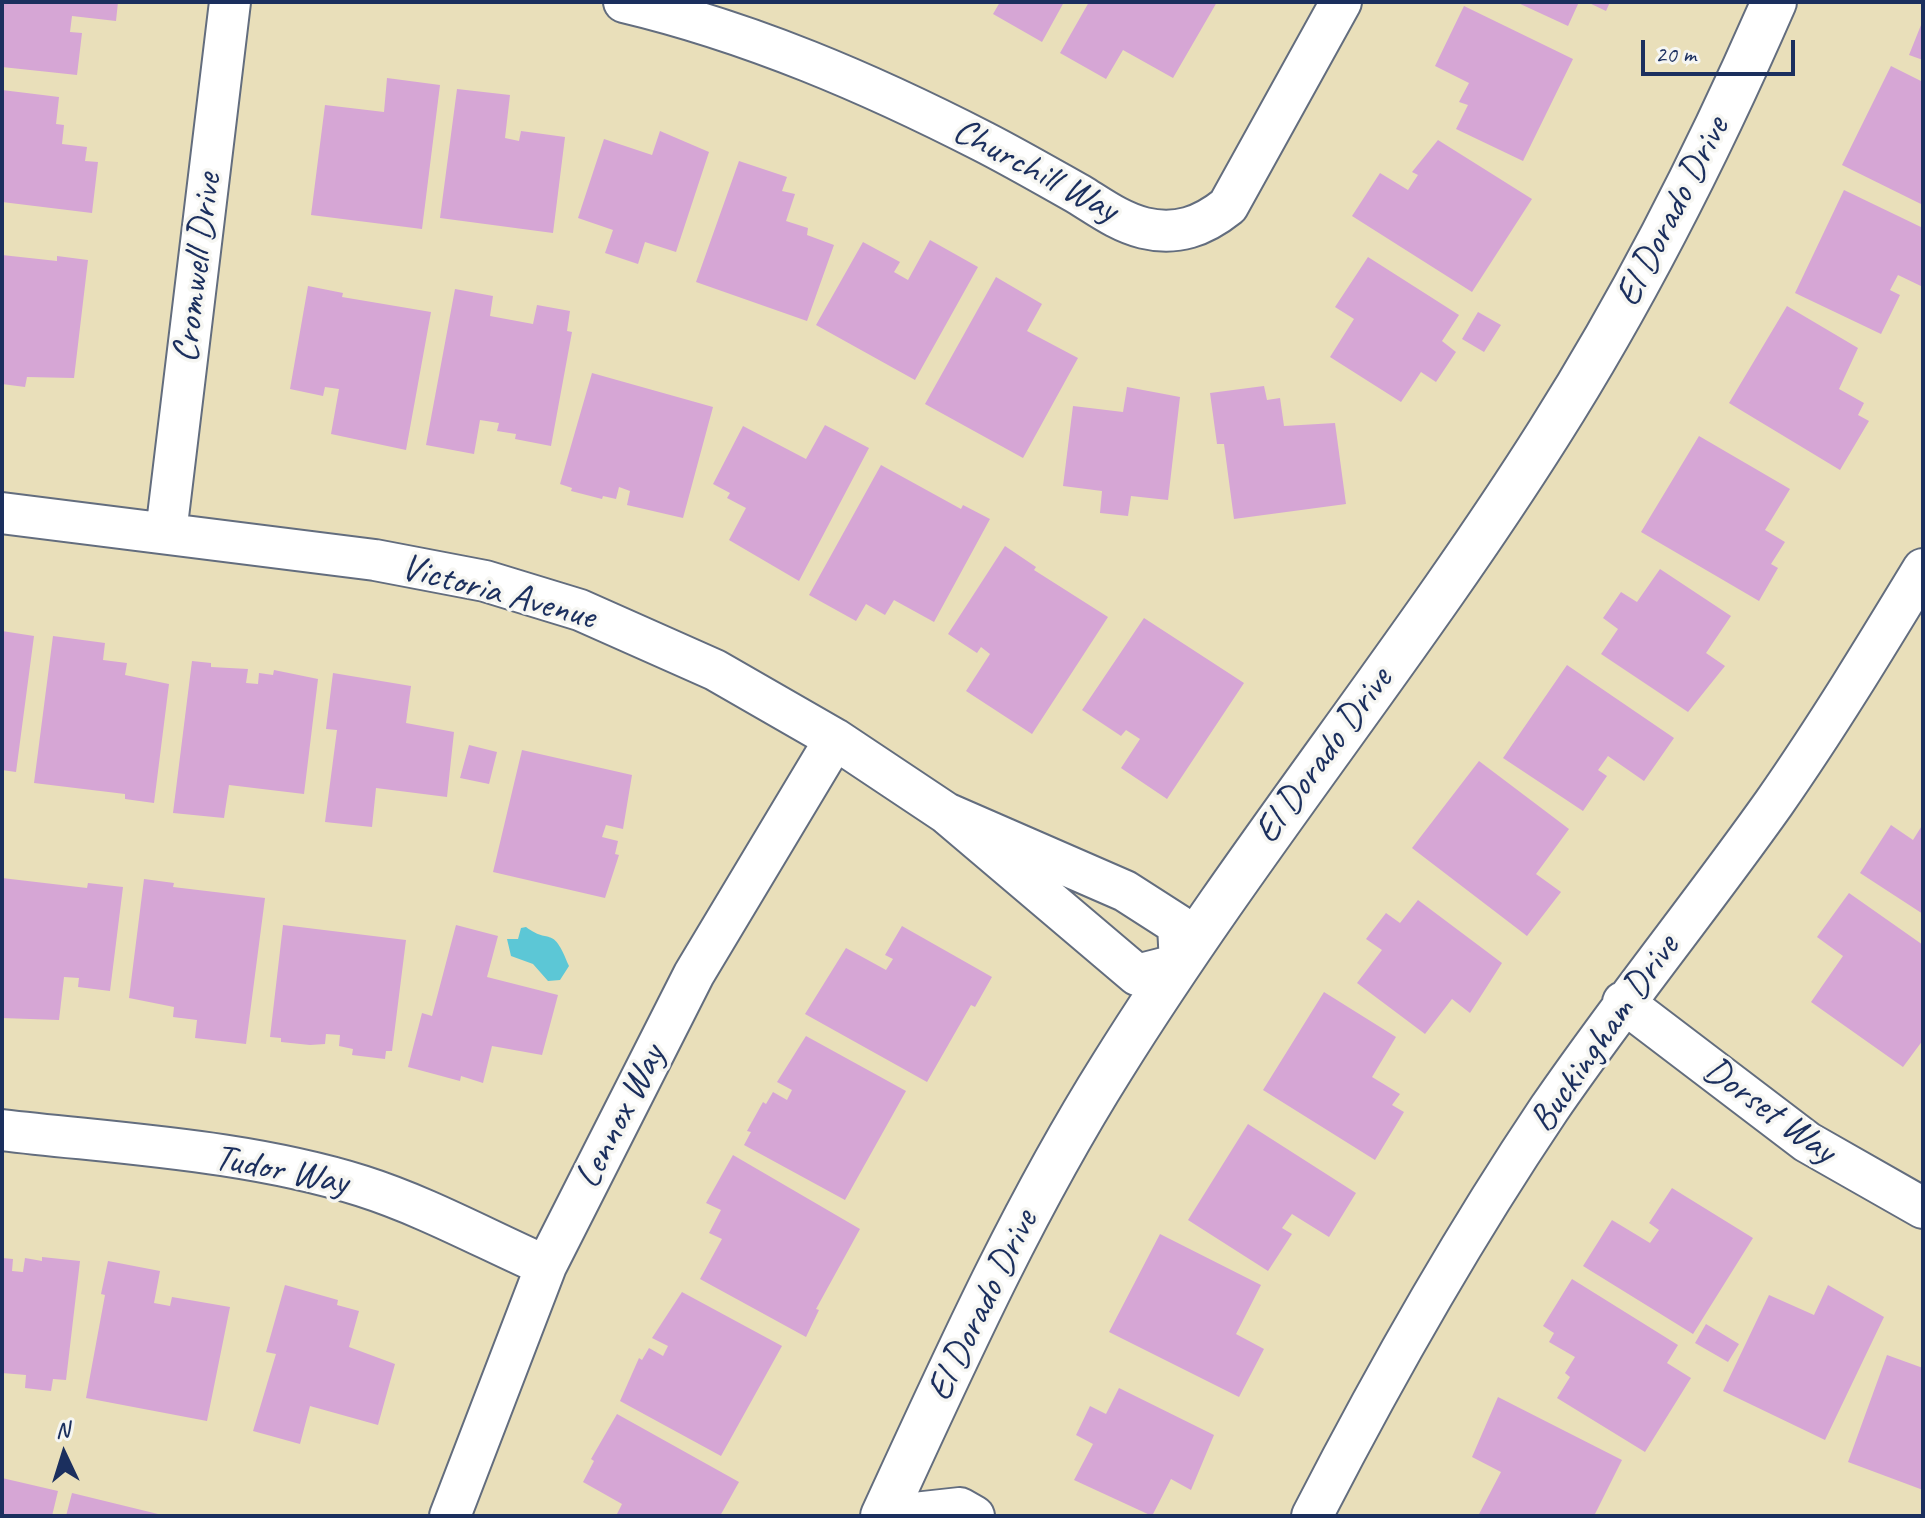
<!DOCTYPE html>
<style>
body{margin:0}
#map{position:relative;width:1925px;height:1518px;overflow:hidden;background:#e9dfba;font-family:Caveat,sans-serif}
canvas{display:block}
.frame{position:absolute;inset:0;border:4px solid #1b2f5e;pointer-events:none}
.north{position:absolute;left:24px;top:1414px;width:80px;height:80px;-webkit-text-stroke:6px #f6f6f2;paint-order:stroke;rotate:356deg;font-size:22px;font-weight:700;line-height:32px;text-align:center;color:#1b2f5e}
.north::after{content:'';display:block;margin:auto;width:28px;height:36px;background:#1b2f5e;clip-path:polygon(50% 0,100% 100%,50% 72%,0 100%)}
.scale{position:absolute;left:1641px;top:40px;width:154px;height:36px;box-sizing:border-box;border:4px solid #1b2f5e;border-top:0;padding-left:10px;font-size:24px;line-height:28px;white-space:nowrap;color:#1b2f5e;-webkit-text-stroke:6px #f6f6f2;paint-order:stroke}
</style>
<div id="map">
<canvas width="1925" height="1518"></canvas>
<div class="frame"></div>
<div class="north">N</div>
<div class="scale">20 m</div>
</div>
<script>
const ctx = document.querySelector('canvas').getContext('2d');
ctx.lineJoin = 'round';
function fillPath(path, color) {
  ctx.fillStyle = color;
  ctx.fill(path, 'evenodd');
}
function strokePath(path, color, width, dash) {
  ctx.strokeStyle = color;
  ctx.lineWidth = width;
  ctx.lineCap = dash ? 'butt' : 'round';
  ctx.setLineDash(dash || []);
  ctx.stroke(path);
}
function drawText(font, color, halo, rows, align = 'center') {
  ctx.font = font + ' Caveat,sans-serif';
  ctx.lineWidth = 7;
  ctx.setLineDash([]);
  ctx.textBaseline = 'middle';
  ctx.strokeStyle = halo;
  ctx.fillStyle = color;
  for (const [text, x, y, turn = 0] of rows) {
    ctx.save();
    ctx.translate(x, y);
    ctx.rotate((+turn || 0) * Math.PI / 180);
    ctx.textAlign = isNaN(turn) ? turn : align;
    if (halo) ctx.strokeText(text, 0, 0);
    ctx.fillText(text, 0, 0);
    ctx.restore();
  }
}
fillPath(new Path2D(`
 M526 927C551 946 552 923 569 966L560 980 548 981 533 964 511 956 507 939H518L521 928Z`), '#5cc7d6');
fillPath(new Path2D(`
 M2 2H118L116 21 72 16 70 32 82 33 77 75 2 67Z
 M1000 2H1064L1042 42 993 14Z
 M1089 2H1217L1173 78 1123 50 1106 79 1060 53Z
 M1516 2H1579L1568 26Z
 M1587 2H1610L1606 11Z
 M1464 6 1573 59 1523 161 1456 129 1468 105 1459 102 1469 83 1435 66Z
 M1923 20V60L1909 55Z
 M1891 66 1923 82V205L1842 165Z
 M387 78 440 85 422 229 311 215 325 105 384 112Z
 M457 89 510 95 505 138 519 141 521 131 565 137 553 233 440 218Z
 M2 90 59 97 56 124 64 125 62 144 87 147 85 161 98 162 92 213 2 202Z
 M660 131 709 152 676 252 645 242 638 264 605 253 613 230 578 218 604 139 652 155Z
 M1438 140 1532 199 1472 292 1352 216 1380 173 1408 190 1418 175 1412 172Z
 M739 161 787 177 782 191 795 194 786 221 808 228 807 235 834 245 807 321 696 282Z
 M1844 190 1923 228V287L1898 275 1890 290 1900 295 1881 334 1795 293Z
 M930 240 978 267 915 380 816 325 863 242 900 262 894 272 908 280Z
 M2 255 57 261V256L88 260 74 378 27 377 25 387 2 384Z
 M1368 257 1459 315 1442 341 1456 352 1436 382 1421 372 1401 402 1330 357 1354 319 1335 307Z
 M996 277 1042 304 1027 331 1078 358 1023 458 925 404Z
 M308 286 343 293 342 297 431 312 406 450 331 434 339 389 325 387 323 396 290 389Z
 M455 289 493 296 490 316 533 324 537 305 570 311 567 331 572 332 551 446 515 439 516 434 497 431 499 423 480 420 474 454 426 445Z
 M1787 306 1858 348 1839 389 1864 403 1858 415 1869 421 1840 470 1729 403Z
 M1478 312 1501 325 1484 352 1462 339Z
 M592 373 713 407 683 518 627 505 630 491 619 487 616 499 603 496 602 499 571 491 572 488 560 484Z
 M1264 386 1267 400 1280 398 1284 426 1335 423 1346 504 1234 519 1224 444H1217L1210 393Z
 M1127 387 1180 397 1168 500 1131 496 1128 516 1100 513 1102 491 1063 486 1073 406 1123 412Z
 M825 425 869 448 799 581 729 540 746 508 727 498 730 493 713 484 743 426 806 459Z
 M1699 436 1790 489 1765 530 1785 542 1771 564 1778 568 1759 601 1641 532Z
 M881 465 961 509 963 505 990 519 934 622 894 600 885 615 866 604 856 621 809 595Z
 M1005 546 1036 567 1034 570 1108 617 1032 734 966 691 990 654 981 647 977 653 948 634Z
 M1660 569 1731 616 1706 653 1725 666 1688 712 1601 654 1618 629 1603 618 1621 592 1637 602Z
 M1144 618 1244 683 1167 799 1121 768 1140 739 1126 730 1121 736 1082 710Z
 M2 631 34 636 16 772 2 770Z
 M53 636 105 643 103 660 127 663 125 675 169 684 154 803 125 799V794L34 783Z
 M192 661 211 663V667L248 669 246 683 258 684 259 673 273 675 274 670 318 679 304 794 229 785 224 818 173 813Z
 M1567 665 1674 738 1644 781 1608 756 1598 770 1607 776 1583 811 1503 758Z
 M333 673 411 686 406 723 454 732 447 797 376 788 372 827 325 822 337 730 326 729Z
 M469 745 497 752 489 784 460 778Z
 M522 750 632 775 623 829 606 825 602 837 618 841 615 854 619 855 605 898 493 872Z
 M1479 761 1569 829 1536 874 1561 892 1527 936 1412 848Z
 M1923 824V914L1860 873 1891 825 1913 840Z
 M2 878 87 888 88 883 123 887 110 991 78 987 79 978 64 977 59 1020 2 1018Z
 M144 879 174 883 173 887 265 898 246 1044 195 1038 197 1020 173 1017 174 1007 129 998Z
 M1849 893 1923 945V1040L1903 1067 1811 1002 1843 956 1817 937Z
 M1418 900 1502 963 1470 1013 1452 999 1425 1034 1357 983 1382 950 1366 939 1386 913 1400 923Z
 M283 925 406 940 392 1051H386L385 1059 352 1055 353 1049 339 1046 340 1035 326 1034 325 1044 310 1045 281 1042V1038L270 1037Z
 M456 925 498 936 487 977 558 995 542 1055 492 1046 483 1083 461 1076 460 1081 408 1067 422 1013 432 1016Z
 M902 926 992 977 975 1007 971 1005 927 1082 805 1014 846 948 886 970 893 959 885 955Z
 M1324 992 1396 1037 1372 1077 1400 1094 1392 1105 1404 1112 1375 1160 1263 1090Z
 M806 1036 906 1091 845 1200 744 1145 751 1132 747 1131 763 1102 766 1104 773 1092 787 1100 792 1090 777 1082Z
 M1248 1124 1356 1193 1329 1237 1292 1214 1282 1228 1292 1234 1268 1271 1188 1220Z
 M733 1155 860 1229 816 1309 819 1310 806 1337 700 1279 722 1239 709 1233 721 1210 706 1203Z
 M1672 1188 1753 1238 1693 1334 1583 1266 1612 1220 1650 1243 1659 1230 1649 1223Z
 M1160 1234 1261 1285 1236 1334 1264 1349 1239 1397 1109 1332Z
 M42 1257 80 1261 66 1380 53 1379 51 1391 25 1388 26 1375 2 1373V1258L13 1259 12 1271 23 1272 25 1258 42 1261Z
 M108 1261 160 1271 154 1303 170 1306 172 1297 230 1307 207 1421 86 1398 105 1295 101 1294Z
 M1572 1279 1678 1345 1667 1363 1691 1378 1645 1452 1557 1398 1570 1377 1565 1373 1575 1357 1549 1342 1554 1333 1543 1326Z
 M285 1285 338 1300 337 1305 359 1311 349 1347 395 1364 378 1425 310 1406 300 1444 253 1431 276 1354 266 1352Z
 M1828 1285 1884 1317 1825 1440 1723 1391 1769 1295 1814 1315Z
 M682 1292 782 1346 721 1456 620 1401 639 1358 642 1360 649 1348 663 1356 668 1346 652 1338Z
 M1706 1324 1739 1344 1728 1362 1695 1343Z
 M1887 1355 1923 1368V1490L1848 1462Z
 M1119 1388 1214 1435 1191 1490 1171 1479 1152 1516 1074 1480 1093 1444 1076 1435 1090 1406 1106 1414Z
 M1498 1397 1622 1460 1594 1516H1478L1501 1472 1472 1457Z
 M617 1414 739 1482 720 1516H616L622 1504 583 1482 594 1461 591 1459Z
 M2 1478 58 1491 52 1516H2Z
 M72 1493 162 1515V1516H66Z`), '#d6a6d5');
const street = new Path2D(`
 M624 2C750 32 869 83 984 142 1017 159 1048 177 1080 195 1101 208 1120 222 1144 228 1177 236 1203 226 1228 206L1341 2
 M2 513 375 560 485 581 580 610 715 670 835 739 946 813 1137 975 1180 964 1178 925 1125 891 946 813
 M166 533 230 2
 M1623 1002 1807 1142 1923 1208
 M2 1130C121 1144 247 1150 362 1186 425 1206 485 1239 546 1266
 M450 1516 546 1266 694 974 835 739
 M887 1516 960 1508 974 1516
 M1312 1516C1384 1376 1461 1240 1549 1109 1621 1004 1701 906 1774 803 1827 727 1875 648 1923 569`);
const secondary = new Path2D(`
 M883 1516C953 1364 1022 1210 1112 1067 1248 849 1412 650 1549 433 1636 296 1709 151 1774 2`);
strokePath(street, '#636d7e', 44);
strokePath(secondary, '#636d7e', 48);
strokePath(street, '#fff', 40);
strokePath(secondary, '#fff', 44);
drawText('38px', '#1b2f5e', '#f6f6f2', [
 ["Churchill Way",1035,171,28],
 ["El Dorado Drive",1673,212,-63],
 ["Cromwell Drive",198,268,-83],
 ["Victoria Avenue",498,593,15],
 ["El Dorado Drive",1324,756,-54],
 ["Buckingham Drive",1605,1034,-55],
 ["Dorset Way",1769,1111,36],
 ["Lennox Way",621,1117,-63],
 ["Tudor Way",281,1171,11],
 ["El Dorado Drive",983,1306,-64]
]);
</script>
